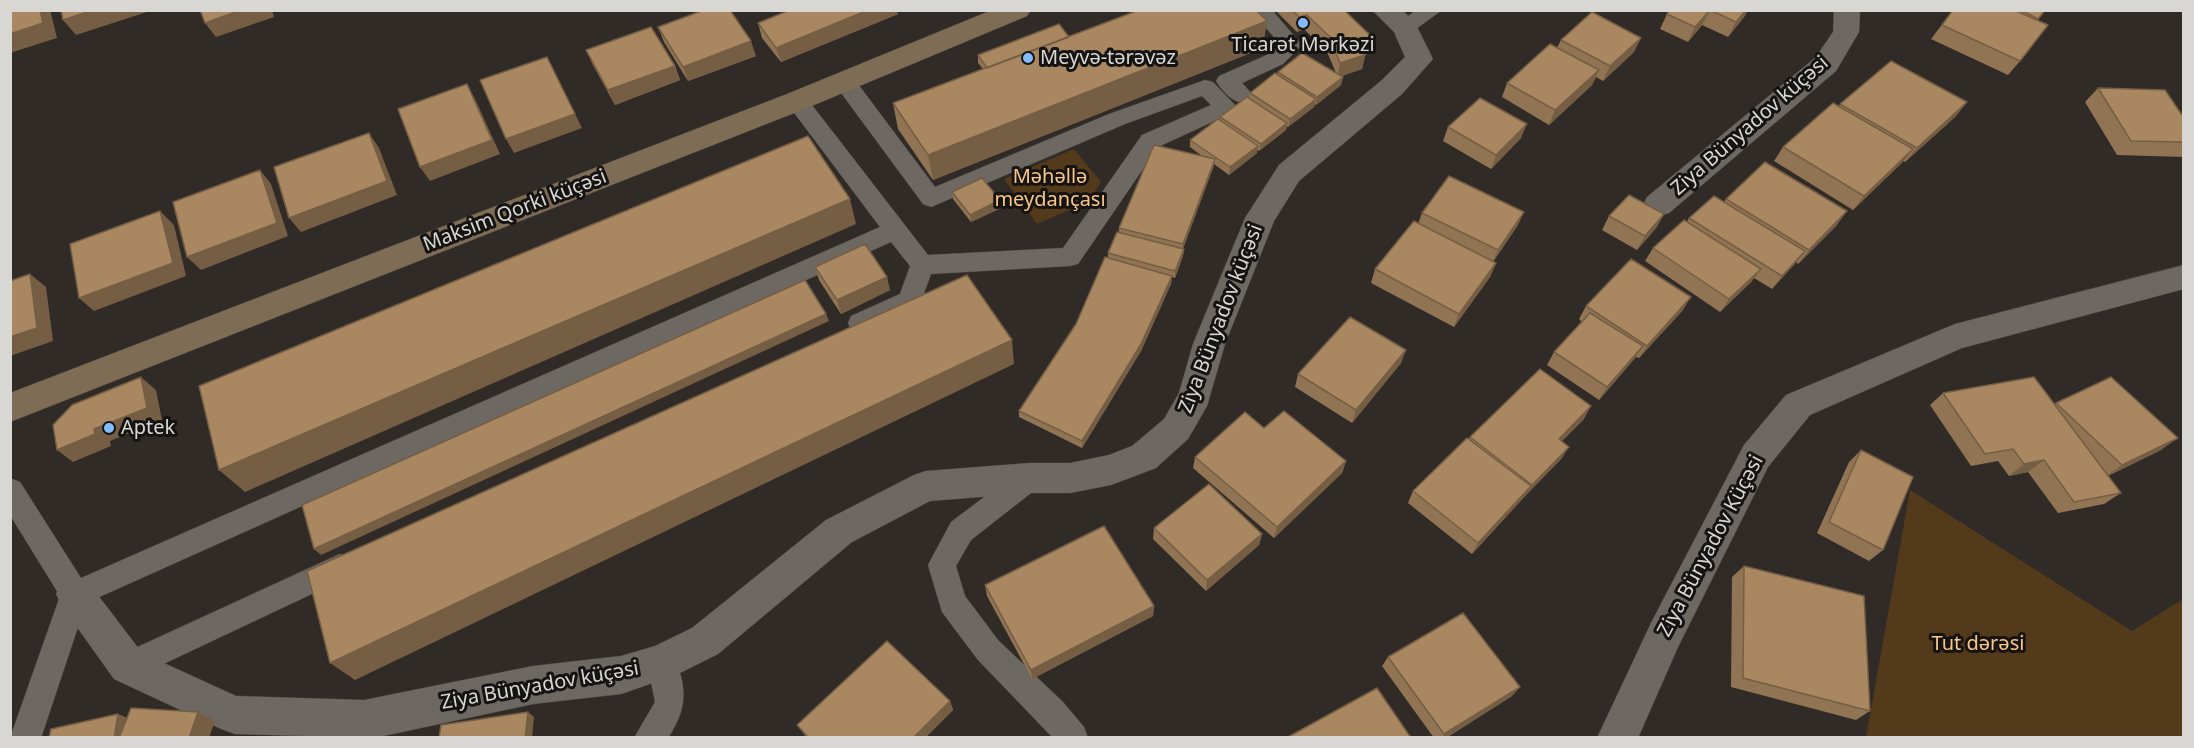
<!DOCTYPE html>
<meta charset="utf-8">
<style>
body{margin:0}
#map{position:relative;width:2194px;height:748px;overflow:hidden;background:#302b26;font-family:"Noto Sans",sans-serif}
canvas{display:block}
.frame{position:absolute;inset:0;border:12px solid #d9d7d3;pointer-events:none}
</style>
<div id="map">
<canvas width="2194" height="748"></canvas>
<div class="frame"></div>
</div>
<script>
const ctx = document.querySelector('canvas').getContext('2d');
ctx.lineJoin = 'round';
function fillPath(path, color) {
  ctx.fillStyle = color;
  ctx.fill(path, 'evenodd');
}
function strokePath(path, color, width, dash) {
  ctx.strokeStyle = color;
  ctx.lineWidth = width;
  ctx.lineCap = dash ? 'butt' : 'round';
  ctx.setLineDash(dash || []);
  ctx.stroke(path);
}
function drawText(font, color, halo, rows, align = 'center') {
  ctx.font = font + ' "Noto Sans",sans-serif';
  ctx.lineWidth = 6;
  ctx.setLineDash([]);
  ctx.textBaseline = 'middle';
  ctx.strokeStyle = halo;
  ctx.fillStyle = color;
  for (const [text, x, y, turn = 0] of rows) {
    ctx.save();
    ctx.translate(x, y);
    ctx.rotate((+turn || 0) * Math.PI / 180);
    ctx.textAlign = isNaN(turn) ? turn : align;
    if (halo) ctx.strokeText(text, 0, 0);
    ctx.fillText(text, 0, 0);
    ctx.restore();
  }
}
fillPath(new Path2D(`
 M1074 149 1101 182 1088 202 1037 224 1004 179Z
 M1910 490 2132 631 2183 599V737H1866Z`), '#523a1b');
const service = new Path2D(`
 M1250 10H1272L1302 45 1283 64 1242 83 1255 97 1252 102C1237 107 1224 94 1216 81L1219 76 1269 54 1280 44Z
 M1416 10H1442L1412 32H1398L1395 27Z
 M844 74 852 76 935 187 1109 114 1205 80 1213 82 1237 107 1234 112 1158 147 1078 264 1070 266 931 274 919 307C900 315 871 337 851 330L848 323 851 316 900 294 910 266 891 242 86 603 41 738H10L60 596 10 515V478L20 482 81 578 880 227 789 106 786 101 789 96 797 93 805 96 928 255 1063 248 1142 135 1211 105 1202 96 1125 124 931 207 923 204 836 86 833 81 836 76Z
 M1030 466 1040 470 1043 478 1040 486 971 540 956 566 965 596 998 640 1063 702 1084 727 1088 738H1053L978 660 942 612 928 565 951 522 1020 470Z
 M340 554 350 558 354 567 350 576 138 676 128 680 118 676 113 666 118 656Z
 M662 648 672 652C687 686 689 706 668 738H634L655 702 647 662 652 652Z`);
const minor = new Path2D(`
 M1372 10H1402L1414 21 1433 59 1402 94 1299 181 1274 221 1225 344 1207 406 1188 439 1156 468 1111 485 1070 493H1030L930 501 852 542 718 654 676 675 621 694 533 704 374 738 235 734 221 729 114 679 62 606 56 594 62 582 75 577 88 582 142 653 236 696 364 700 533 666 621 656 655 646 692 628 826 520 914 475 926 471 1030 463H1070L1109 455 1132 446 1164 419 1179 393 1193 344 1245 218 1279 165 1382 80 1405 57 1394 32Z
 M1834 10H1860L1859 32 1836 71 1669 213 1658 216 1647 213 1643 205 1647 197 1816 57 1833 32Z
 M2184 265V289L1962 348 1810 415 1768 467 1678 647 1638 738H1597L1652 621 1744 445 1786 395 1955 324Z`);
const secondary = new Path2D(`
 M992 10H1031L1027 16 807 108 10 422V393L787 94Z`);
strokePath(service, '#4a4742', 1);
strokePath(minor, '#4a4742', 1);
strokePath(secondary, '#4a4742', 1);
fillPath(service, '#6d6862');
fillPath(minor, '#6d6862');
fillPath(secondary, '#7e6c54');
fillPath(new Path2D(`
 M1275 10H1344L1369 51 1365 56 1362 69 1341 76 1343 77 1341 85 1316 105 1315 104 1314 107 1288 127 1287 126 1286 130 1259 151 1257 150V153L1229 175 1214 164 1183 249H1184L1183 256 1175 278 1172 277 1171 284 1141 351 1082 448 1019 417V411L1076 324 1108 258V253L1119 232V228L1202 156 1190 147V140L1220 120V117L1249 98 1250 93 1277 74 1278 72 1336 73 1327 52 1304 29 1297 32Z
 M1667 10H1748L1744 17 1728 37 1702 25 1688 42 1660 29 1667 14 1669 12Z
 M1953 10H2046L2037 21 2020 61 2008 75 1931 39Z
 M898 14 781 62 762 38 758 23Z
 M658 27 756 56 688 81 664 42Z
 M1069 37 1263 48 933 180 898 129 893 103 983 69 978 63V55Z
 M1561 40 1634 52 1603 81 1596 77 1592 85 1549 125 1502 97 1507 83 1557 48Z
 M586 50 675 66 680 80 615 105 593 65Z
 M2098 88 2184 118V157L2117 155 2085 102Z
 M1967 102 1955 117 1905 162 1903 161 1853 210 1774 161 1783 147 1839 106 1840 104Z
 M1448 127 1521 138 1491 169 1443 141Z
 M952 192 1001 208 971 222 953 199Z
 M1726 199 1837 225 1798 264 1796 262 1772 289 1754 278 1751 282 1720 312 1645 261 1653 248 1687 222 1689 218 1724 202Z
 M1422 213 1518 225 1493 262 1496 263 1490 277 1454 327 1371 283 1375 269 1418 224Z
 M1664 214 1656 228 1637 250 1602 230 1609 216Z
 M815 267 890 290 841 314 819 280Z
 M1586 306 1683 310 1639 358 1636 357 1599 400 1547 365 1554 352 1582 322 1579 319Z
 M1401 363 1352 423 1295 387 1298 374Z
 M1943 393 2054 404 2056 403 2161 450 2108 476 2121 493 2104 504 2058 513 2028 472 2009 476 1998 461 1971 466 1930 405Z
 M1584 419 1562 441V458L1526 495 1472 554 1408 503 1413 491 1468 439 1470 437Z
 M1264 428 1346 461 1342 473 1274 538 1193 468 1195 457Z
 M1861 450 1883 550 1869 561 1817 533 1849 462Z
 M1154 528 1262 534 1259 545 1206 591 1153 539Z
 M1744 566 1870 711 1856 720 1731 687 1732 577Z
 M985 585 1154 606 1153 616 1032 679 987 596Z
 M1388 657 1512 696 1446 738H1434L1382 666Z
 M950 701 953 710 925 738H807L797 725Z`), '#907453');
fillPath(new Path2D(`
 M40 10H50L57 38 10 53V34Z
 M93 10 150 11 76 35 63 20Z
 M241 10H272L274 17 216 37 205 23Z
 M868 10H897L898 14 781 62 776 48Z
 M1710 10 1702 25 1688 42 1695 27Z
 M1746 10H1748L1744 17 1728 37 1736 22Z
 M1307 15 1304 29 1297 32 1299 17Z
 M1267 21 1263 48 933 180 928 155Z
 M1372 37 1369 51 1365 56 1362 69 1337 78 1340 63 1362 51Z
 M1641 38 1634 52 1603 81 1610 66Z
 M751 41 756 56 688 81 683 67Z
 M675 66 680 80 615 105 608 90Z
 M1599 70 1592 85 1549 125 1555 110Z
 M1343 77 1341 85 1316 105 1317 97Z
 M467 84 475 99 500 154 430 181 420 167Z
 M1316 99 1314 107 1288 127 1290 119Z
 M1967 102 1955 117 1905 162 1917 148Z
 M575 114 582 128 514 153 506 139Z
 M1287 123 1286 130 1259 151 1261 144Z
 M1527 124 1521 138 1491 169 1496 155Z
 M369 133 379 148 397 195 301 232 289 218Z
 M1258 146 1257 153 1229 175 1230 167Z
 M1913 149 1902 163 1853 210 1864 196Z
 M1215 159 1214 166 1182 251 1183 244Z
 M260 170 271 184 288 236 201 270 187 257Z
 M850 199 856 224 245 492 219 470Z
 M1000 200 1001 208 971 222 970 215Z
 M160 211 174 225 186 276 94 311 79 298Z
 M1847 211 1837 225 1798 264 1809 250Z
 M1524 212 1518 225 1492 263 1498 250Z
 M1664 214 1656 228 1637 250 1645 236Z
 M1184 249 1183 256 1175 278V271Z
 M1805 251 1795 264 1772 289 1782 276Z
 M1496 263 1490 277 1454 327 1459 314Z
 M1761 269 1751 282 1720 312 1729 299Z
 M30 274 46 287 53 341 10 356V337Z
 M1172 276 1171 284 1141 351 1082 448V441Z
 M887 277 890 290 841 314 837 300Z
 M1691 297 1683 310 1639 358 1647 346Z
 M826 314 829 321 321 555 314 549Z
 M1012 340 1014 364 355 680 330 663Z
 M1643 346 1635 358 1599 400 1607 387Z
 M1406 350 1401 363 1352 423 1356 410Z
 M141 377 156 390 162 420 110 441 111 446 73 462 57 450 94 429Z
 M1591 406 1584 419 1551 451 1559 439Z
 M2178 438 2161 450 2105 477 2122 465Z
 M1569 447 1562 458 1526 495 1472 554 1478 543 1532 485Z
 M2044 460 2028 472 2009 476 2024 464Z
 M1346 461 1342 473 1274 538 1277 527Z
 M1262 534 1259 545 1206 591 1207 580Z
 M1154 606 1153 616 1032 679 1031 670Z
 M1520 687 1512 696 1446 738H1442L1444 734Z
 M950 701 953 710 925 738H913Z
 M198 712 215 721 209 738H189Z
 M528 712 534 717 532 738H525Z
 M118 714 128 718 124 738H114Z`), '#765e44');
const building = new Path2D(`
 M10 10H40L43 23 10 34Z
 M61 10H93L63 20Z
 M200 10H241L205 23Z
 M704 10H730L751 41 683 67 658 27Z
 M790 10H868L776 48 758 23Z
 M1139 10H1256L1267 21 928 155 893 103Z
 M1292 10H1344L1372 37 1362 51 1365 55 1340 63 1330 37 1307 15 1299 17Z
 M1670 10H1710L1695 27 1667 14Z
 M1710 10H1746L1736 22Z
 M1953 10H2014L2048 25 2020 61 1942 25Z
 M2021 10H2045L2038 19Z
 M1592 12 1641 38 1610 66 1561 40Z
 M1059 24 1069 37 987 68 978 55Z
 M651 27 675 66 608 90 586 50Z
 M1550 44 1599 70 1555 110 1507 83Z
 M1302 53 1343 77 1317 97 1278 72Z
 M547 57 575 114 506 139 480 80Z
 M1891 61 1967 102 1917 148 1840 104Z
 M1275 73 1316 99 1290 119 1250 93Z
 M467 84 492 140 420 167 398 109Z
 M2098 88 2165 90 2184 118V142L2131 141Z
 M1247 97 1287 123 1261 144 1220 117Z
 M1480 98 1527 124 1496 155 1448 127Z
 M1833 103 1913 149 1864 196 1783 147Z
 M1218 119 1258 146 1230 167 1190 140Z
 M369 133 387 181 289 218 274 167Z
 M808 136 850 199 219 470 199 386Z
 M1154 145 1215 159 1183 244 1119 228Z
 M1765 162 1847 211 1809 250 1726 199Z
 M260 170 277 223 187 257 173 202Z
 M1449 176 1524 212 1498 250 1422 213Z
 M982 178 1000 200 970 215 952 192Z
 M1629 195 1664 214 1645 236 1609 216Z
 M1714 196 1805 251 1782 276 1689 218Z
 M160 211 173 263 79 298 70 244Z
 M1684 220 1761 269 1729 299 1653 248Z
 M1414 221 1496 263 1459 314 1375 269Z
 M1117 232 1184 249 1175 271 1108 253Z
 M865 244 887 277 837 300 815 267Z
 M1105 257 1172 276 1141 344 1082 441 1019 411 1076 324Z
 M1631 259 1691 297 1647 346 1586 306Z
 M30 274 37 328 10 337V281Z
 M967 275 1012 340 330 663 307 571Z
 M805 280 826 314 314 549 302 505Z
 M1590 313 1643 346 1607 387 1554 352Z
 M1350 317 1406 350 1356 410 1298 374Z
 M1540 369 1591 406 1559 439 1569 447 1532 485 1470 437Z
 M141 377 147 408 94 429 95 434 57 450 53 425 72 405Z
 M2034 377 2121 493 2074 502 2044 460 2024 464 2013 449 1985 454 1943 393Z
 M2111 377 2178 438 2122 465 2056 403Z
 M1284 411 1346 461 1277 527 1195 457 1245 412 1264 428Z
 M1467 438 1531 486 1478 543 1413 491Z
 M1861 450 1913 477 1883 550 1829 522Z
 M1209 484 1262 534 1207 580 1154 528Z
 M1104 526 1154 606 1031 670 985 585Z
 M1744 566 1864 596 1870 711 1743 678Z
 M1463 613 1520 687 1444 734 1388 657Z
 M887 641 950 701 913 738H809L797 725Z
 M1377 688 1411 738 1288 737Z
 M131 708 198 712 189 738H119Z
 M528 712 525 738H439L441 725Z
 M118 714 114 738H49L51 729Z`);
fillPath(building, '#a88761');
strokePath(building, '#765e44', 1.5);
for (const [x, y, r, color] of [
 [1303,23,6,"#82bcfa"],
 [1028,58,6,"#82bcfa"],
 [109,428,6,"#82bcfa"]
]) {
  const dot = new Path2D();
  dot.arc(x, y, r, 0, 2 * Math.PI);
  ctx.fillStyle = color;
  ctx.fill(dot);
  strokePath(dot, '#161412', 2);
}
drawText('20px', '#d9d7d3', '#161412', [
 ["Ticarət Mərkəzi",1303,45,"center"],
 ["Meyvə-tərəvəz",1040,58],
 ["Aptek",121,428]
], 'left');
drawText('20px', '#d9d7d3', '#161412', [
 ["Ziya Bünyadov küçəsi",1750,126,-41],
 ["Maksim Qorki küçəsi",515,211,-21],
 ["Ziya Bünyadov küçəsi",1221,319,-69],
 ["Ziya Bünyadov Küçəsi",1711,546,-62],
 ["Ziya Bünyadov küçəsi",540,686,-10]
]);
drawText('20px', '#f9c689', '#161412', [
 ["Məhəllə",1050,177],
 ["meydançası",1050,200],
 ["Tut dərəsi",1978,644]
]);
</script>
